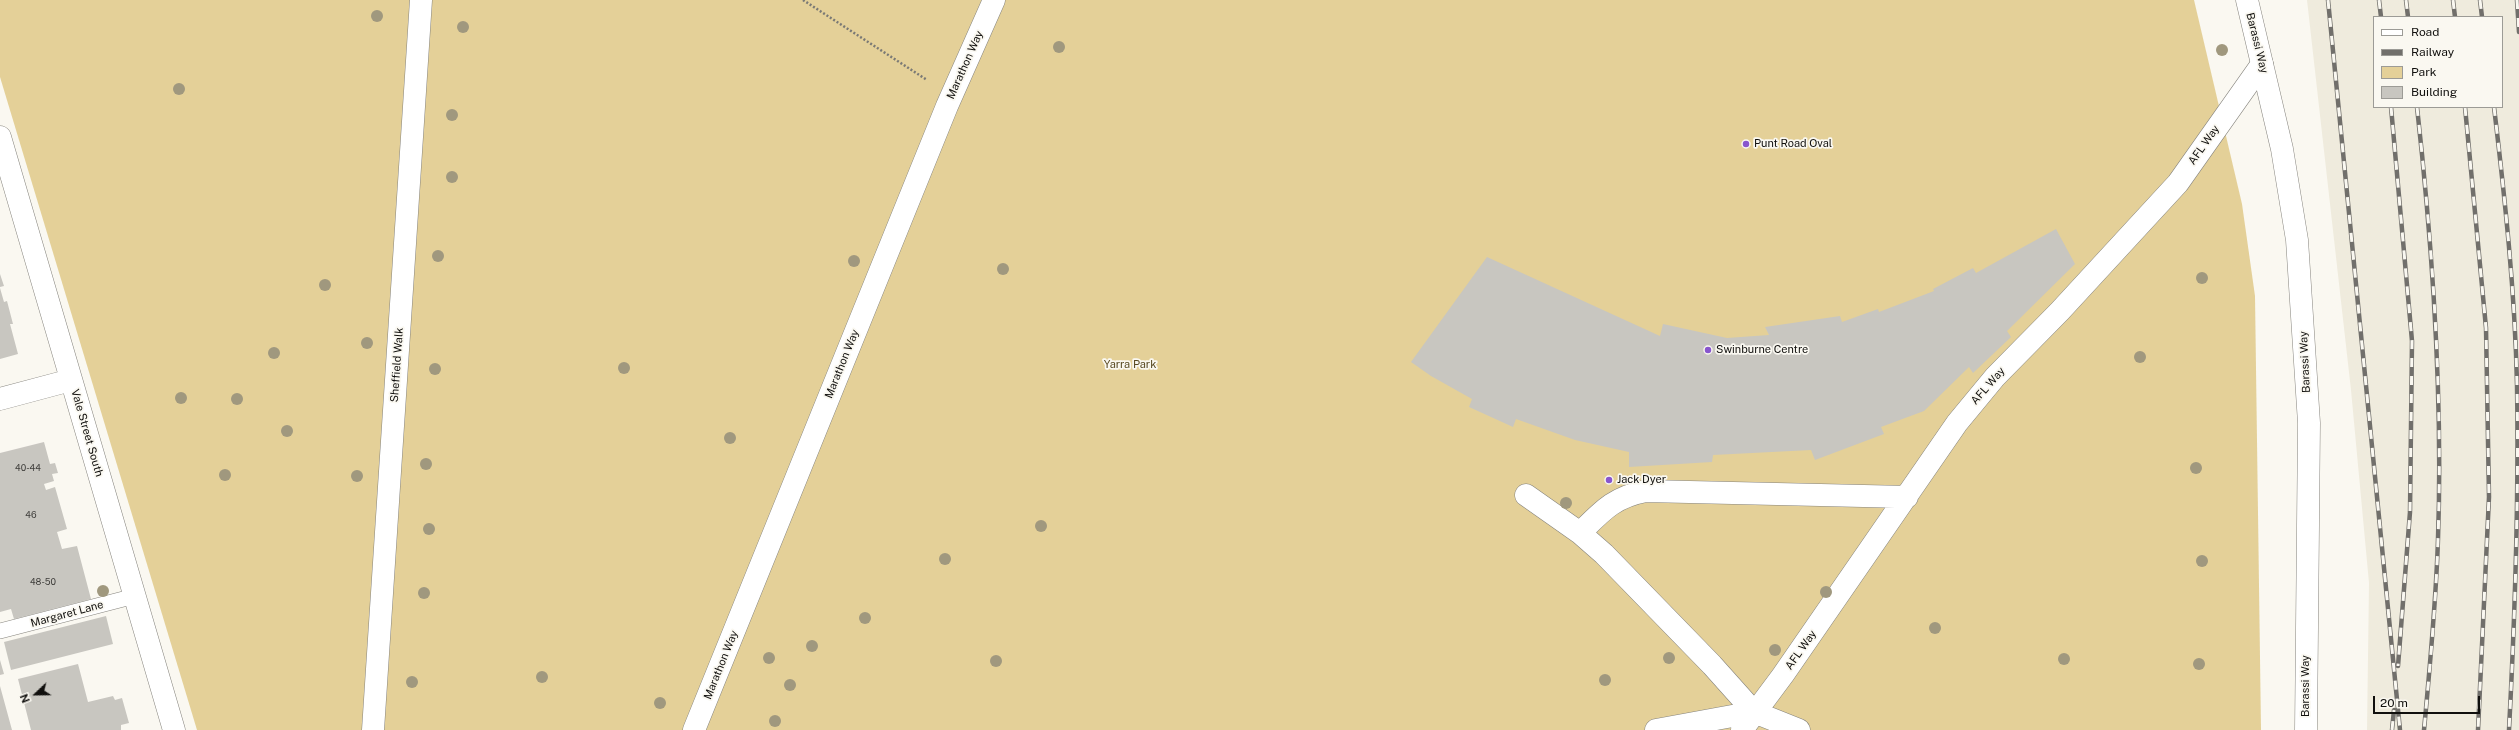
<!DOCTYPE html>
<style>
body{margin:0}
#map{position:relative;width:2519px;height:730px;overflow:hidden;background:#faf8f1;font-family:"Public Sans",sans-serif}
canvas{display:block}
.legend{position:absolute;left:2373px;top:16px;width:130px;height:92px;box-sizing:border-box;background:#faf8f1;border:1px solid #9c9b96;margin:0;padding:5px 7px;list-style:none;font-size:12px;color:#100f0d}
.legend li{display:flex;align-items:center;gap:8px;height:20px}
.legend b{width:20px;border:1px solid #9c9b96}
.north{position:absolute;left:16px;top:674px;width:40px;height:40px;-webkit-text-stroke:3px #faf8f1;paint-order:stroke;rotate:248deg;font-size:11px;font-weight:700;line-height:16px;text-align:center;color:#100f0d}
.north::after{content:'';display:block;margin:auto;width:14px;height:18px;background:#100f0d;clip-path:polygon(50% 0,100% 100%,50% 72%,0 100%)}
.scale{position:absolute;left:2373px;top:696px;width:107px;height:18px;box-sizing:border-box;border:2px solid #100f0d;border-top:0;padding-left:5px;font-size:12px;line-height:14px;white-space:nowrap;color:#100f0d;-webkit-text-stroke:3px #faf8f1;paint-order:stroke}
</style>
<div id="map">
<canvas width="2519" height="730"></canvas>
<ul class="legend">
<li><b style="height:5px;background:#fff"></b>Road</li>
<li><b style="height:5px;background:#716f6b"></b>Railway</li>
<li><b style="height:11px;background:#e4d098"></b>Park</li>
<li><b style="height:11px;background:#c8c6c0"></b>Building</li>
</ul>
<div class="north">N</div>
<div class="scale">20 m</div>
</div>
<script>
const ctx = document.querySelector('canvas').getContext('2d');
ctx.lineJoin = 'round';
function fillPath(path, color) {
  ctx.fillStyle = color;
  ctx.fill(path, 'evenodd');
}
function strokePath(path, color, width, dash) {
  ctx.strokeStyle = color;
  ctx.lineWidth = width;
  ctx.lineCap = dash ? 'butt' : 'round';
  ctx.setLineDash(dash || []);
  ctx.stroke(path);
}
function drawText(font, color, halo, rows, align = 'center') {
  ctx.font = font + ' "Public Sans",sans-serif';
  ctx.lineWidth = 3.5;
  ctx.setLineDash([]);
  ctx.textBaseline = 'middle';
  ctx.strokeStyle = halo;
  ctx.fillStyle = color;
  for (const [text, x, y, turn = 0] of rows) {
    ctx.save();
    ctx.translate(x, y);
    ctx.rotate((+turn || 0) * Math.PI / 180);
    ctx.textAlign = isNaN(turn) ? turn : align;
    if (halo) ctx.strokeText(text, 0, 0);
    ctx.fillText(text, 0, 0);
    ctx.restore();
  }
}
fillPath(new Path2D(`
 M2307 0H2519V730H2367L2369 583 2351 390ZM2374 17H2502V107H2374Z`), '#efebdd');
fillPath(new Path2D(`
 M0 0H2194L2242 204 2255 296 2261 730H197L0 77Z`), '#e4d098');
fillPath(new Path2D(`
 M2056 229 2075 264 2007 331 2011 337 1973 373 1969 367 1924 411 1881 427 1884 434 1815 460 1811 450 1713 455 1712 462 1629 467V452L1575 440 1516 419 1513 427 1469 407 1472 399 1431 376 1411 362 1487 257 1660 336 1663 324 1727 338 1769 335 1765 327 1840 316 1842 322 1878 309 1879 312 1934 291 1933 289 1973 268 1976 273Z
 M0 274 4 286 0 287Z
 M0 288 4 302 7 301 13 324H10L18 354 0 359Z
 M44 442 50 464 55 463 58 473 52 474 54 481 44 484 46 490 55 487 67 529 57 532 62 549 77 546 91 599 14 619 11 609 0 612V453Z
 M106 616 113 644 11 670 4 642Z
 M0 660 4 674 0 675Z
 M78 664 88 702 113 696 115 700 122 698 129 723 121 725V730H31L18 679Z
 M0 686 12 730H0Z`), '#c8c6c0');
const service = new Path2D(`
 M0 631 135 596`);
const pedestrian = new Path2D(`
 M1526 495 1580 533 1604 554 1712 665 1754 712 1799 730
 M1580 533C1602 511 1614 497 1646 491L1907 497
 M373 730 421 0
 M694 730 947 106 994 0
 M1656 730 1754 712
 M1742 730 1783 675 1957 423 1995 377 2060 311 2178 183 2262 64`);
const minor = new Path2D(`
 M0 137 174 730
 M0 399 71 380`);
const primary = new Path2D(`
 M2247 0 2282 149 2297 240 2309 423 2306 730`);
strokePath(service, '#86847e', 16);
strokePath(pedestrian, '#86847e', 23);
strokePath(minor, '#86847e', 23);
strokePath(primary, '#86847e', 23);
strokePath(new Path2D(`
 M803 0 927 80`), '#7a7975', 2.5, [2, 2]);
strokePath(service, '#fff', 15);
strokePath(pedestrian, '#fff', 22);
strokePath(minor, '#fff', 22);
strokePath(primary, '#fff', 22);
const rail = new Path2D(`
 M2328 0 2400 730
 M2379 0 2381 17
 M2406 0 2408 17
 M2453 0 2455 17
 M2480 0 2482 17
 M2517 0 2519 32
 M2391 107 2412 341 2410 512 2398 666
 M2417 107C2433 251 2443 395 2438 539 2436 603 2430 666 2424 730
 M2465 107 2486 328 2489 497 2478 730
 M2494 107C2505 199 2515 292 2517 385 2519 500 2515 615 2509 730
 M2392 730 2394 710`);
strokePath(rail, '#716f6b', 4.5);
strokePath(rail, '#faf8f1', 3, [9]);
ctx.fillStyle = '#a0987e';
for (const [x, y] of [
 [377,16],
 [463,27],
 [1059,47],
 [2222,50],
 [179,89],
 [452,115],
 [452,177],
 [438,256],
 [854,261],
 [1003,269],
 [2202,278],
 [325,285],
 [367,343],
 [274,353],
 [2140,357],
 [624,368],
 [435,369],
 [181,398],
 [237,399],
 [287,431],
 [730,438],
 [426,464],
 [2196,468],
 [225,475],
 [357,476],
 [1566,503],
 [1041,526],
 [429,529],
 [945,559],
 [2202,561],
 [103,591],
 [1826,592],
 [424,593],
 [865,618],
 [1935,628],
 [812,646],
 [1775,650],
 [769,658],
 [1669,658],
 [2064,659],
 [996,661],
 [2199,664],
 [542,677],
 [1605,680],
 [412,682],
 [790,685],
 [660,703],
 [775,721]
]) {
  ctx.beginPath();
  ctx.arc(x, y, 6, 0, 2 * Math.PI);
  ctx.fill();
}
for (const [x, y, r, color] of [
 [1746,144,4,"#8856ce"],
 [1708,350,4,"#8856ce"],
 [1609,480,4,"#8856ce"]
]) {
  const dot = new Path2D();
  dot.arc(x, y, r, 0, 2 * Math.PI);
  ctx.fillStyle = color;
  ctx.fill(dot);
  strokePath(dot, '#faf8f1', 1.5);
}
drawText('9px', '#3e3d3a', null, [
 ["40-44",28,468],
 ["46",31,515],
 ["48-50",43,582]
]);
drawText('11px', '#100f0d', '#faf8f1', [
 ["Barassi Way",2257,43,76],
 ["Marathon Way",965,65,-66],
 ["AFL Way",2204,145,-55],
 ["Barassi Way",2305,362,-93],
 ["Marathon Way",842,364,-68],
 ["Sheffield Walk",397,365,-86],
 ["AFL Way",1988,386,-49],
 ["Vale Street South",87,433,74],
 ["Margaret Lane",67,614,-15],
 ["AFL Way",1801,650,-55],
 ["Marathon Way",721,665,-68],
 ["Barassi Way",2306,686,-90]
]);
drawText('11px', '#100f0d', '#faf8f1', [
 ["Punt Road Oval",1754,144],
 ["Swinburne Centre",1716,350],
 ["Jack Dyer",1617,480]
], 'left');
drawText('11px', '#574920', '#faf8f1', [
 ["Yarra Park",1130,365]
]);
</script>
